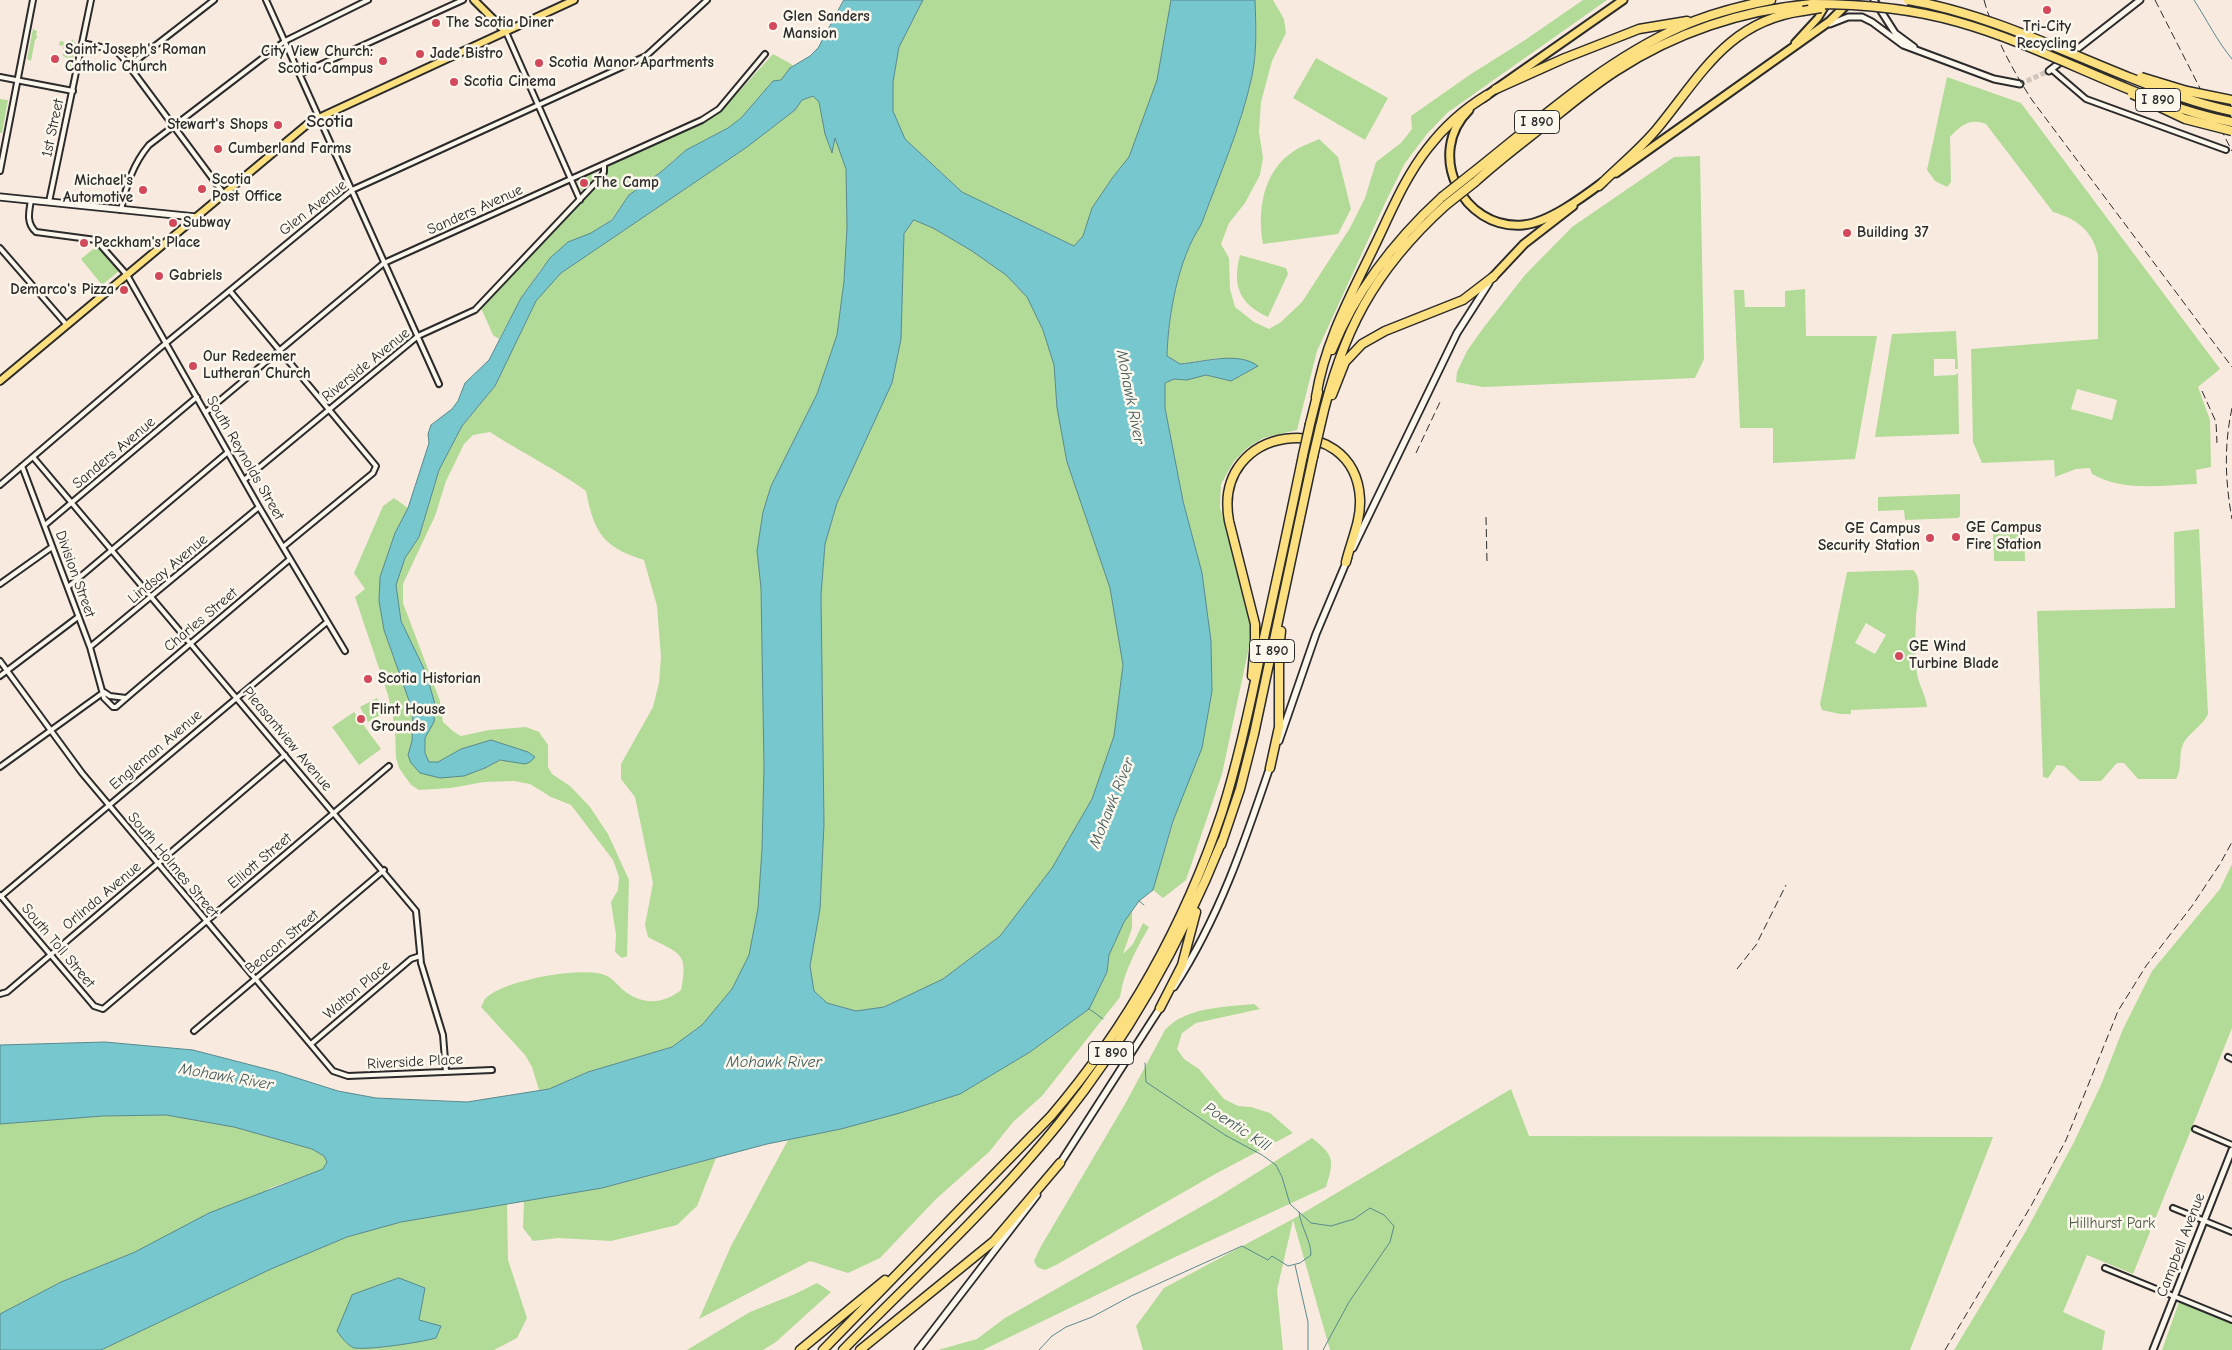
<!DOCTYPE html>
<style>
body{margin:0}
canvas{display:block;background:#f9eadf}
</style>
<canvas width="2232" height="1350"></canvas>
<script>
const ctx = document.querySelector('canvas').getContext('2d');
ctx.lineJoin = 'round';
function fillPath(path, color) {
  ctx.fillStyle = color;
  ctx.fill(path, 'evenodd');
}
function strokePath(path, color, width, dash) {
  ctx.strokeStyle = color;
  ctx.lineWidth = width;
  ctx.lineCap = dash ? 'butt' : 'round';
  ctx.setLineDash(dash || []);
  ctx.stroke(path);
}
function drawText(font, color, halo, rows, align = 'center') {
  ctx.font = font + ' "Comic Neue",sans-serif';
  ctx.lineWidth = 5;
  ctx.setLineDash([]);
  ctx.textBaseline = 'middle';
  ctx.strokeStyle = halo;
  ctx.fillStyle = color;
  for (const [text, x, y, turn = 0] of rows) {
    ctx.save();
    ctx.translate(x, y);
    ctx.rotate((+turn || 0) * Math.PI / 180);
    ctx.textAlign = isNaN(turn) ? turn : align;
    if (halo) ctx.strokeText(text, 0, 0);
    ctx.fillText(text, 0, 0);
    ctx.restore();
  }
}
fillPath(new Path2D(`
 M923 0H1171L1157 80 1129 158 1113 177 1092 208 1083 236 1074 246 962 192 905 139 893 111V82L899 47Z
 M1255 0H1273L1284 19 1286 33 1272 61 1261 102 1259 132 1263 158 1260 175 1245 203 1229 223 1221 244 1229 258 1230 289 1235 307 1254 322 1269 329 1281 322 1302 302 1350 228 1365 198 1376 162 1401 143 1412 129 1411 116 1471 74 1525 40 1583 0H1607L1447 113 1427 134 1405 163 1386 201 1317 351 1297 430 1263 438 1247 448 1234 461 1221 484 1220 507 1250 619 1249 647 1222 774 1186 880 1163 898 1153 890 1212 691 1211 641 1202 573 1183 501 1165 408V383L1174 379 1187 380 1206 375 1231 381 1258 366 1218 358 1180 364 1167 356C1168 316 1178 259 1201 225 1219 176 1241 127 1252 76 1257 52 1256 25 1255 0Z
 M33 29 37 31 36 36H38L35 40 31 61 27 59Z
 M72 39 76 44 71 68 68 67 70 59 63 56V46L59 45 60 41 70 43Z
 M773 54 793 65 781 80 771 83 741 118 728 128 691 147 675 159 661 172 629 195 611 220 591 233 561 248 541 269 521 298 499 339 493 335 481 308 605 177 607 166 706 121 722 110Z
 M1316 58 1388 98 1365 140 1293 98Z
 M1947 77 2021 103 2220 369 2198 387 2210 420 2211 467 2196 470 2197 484C2163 485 2123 492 2092 474L2090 468 2076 469 2055 477 2054 460 1982 463 1973 442 1971 349 2098 339V256C2093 231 2077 219 2053 212L1986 124C1970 118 1961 125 1950 137L1951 182 1947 187 1935 181 1927 170ZM2077 389 2117 400 2112 420 2071 409Z
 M813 96 819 101 825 134 831 151 835 137 846 169 847 227 844 281 837 335 817 394 771 486 763 512 757 551 761 588 764 767 762 849 758 908 749 955 732 989 702 1025 672 1047 588 1072 549 1089 539 1090 532 1067 525 1055 481 1007C483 1004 484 999 487 997 507 980 571 969 597 973 610 975 614 981 622 989 640 1005 663 1005 681 990 689 951 679 954 648 937L645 925 653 883 635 797 621 779V764L653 707 659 683 661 657 657 606 644 560C603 547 594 533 586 491 556 469 522 453 490 432L473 435 464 444 446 481 435 516 403 584V603L440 701 443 722 454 732 461 736 489 730 526 727 539 732 548 745V767L552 774 570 786 590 807 608 834 629 880 627 956 622 958 615 952 616 935 611 902 618 890 619 877 613 860 571 805 551 797 530 784 514 781 484 782 451 788 419 790 411 785 399 768 396 758 395 727 388 695 355 597 365 589 354 573 383 506 394 498 408 508 395 533 380 578 384 630 413 712 412 741 408 755 420 773C444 779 462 778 485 768 490 766 494 762 499 761 512 757 523 770 535 757L528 752 491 740 461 749 438 762H429L426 758 425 747 426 673 401 621 396 585 405 557 419 537 439 470 462 426 495 386 536 301 561 273 747 147 795 110 802 100Z
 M0 99 8 100 2 133H0Z
 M1319 139 1338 157 1351 209 1338 234 1263 244C1257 210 1263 171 1294 151 1301 146 1311 143 1319 139Z
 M1700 156 1704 359 1695 378 1483 387 1456 382 1457 372 1467 351 1484 327 1525 275 1572 227 1674 157Z
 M594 172 598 174V176L581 191 576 180Z
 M914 220 933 228 972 251 1006 275 1027 297 1043 330 1054 365 1057 408 1067 462 1110 588 1123 665 1115 736 1092 799 1052 868 1000 936 943 979 884 1007 856 1011 827 1003 814 991 810 966 820 909 824 824 821 595 825 544 837 503 892 383 901 339 904 234Z
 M97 246 119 271 102 285 81 259Z
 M1240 255 1286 268 1288 274 1268 317C1239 304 1232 285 1240 255Z
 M1805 289 1806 336H1877L1855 459 1773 463V428H1740L1734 290H1744L1745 307H1785V291Z
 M1956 331 1958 369H1955V359H1934V376L1955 375 1958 373 1959 434 1875 437 1892 334Z
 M1960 494V516L1958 518 1905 520 1904 510 1878 511V497Z
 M2199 529 2208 714C2203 726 2189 732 2183 744 2178 756 2183 768 2176 779H2138L2124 763H2117L2101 781H2080L2064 766 2057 765 2048 778 2043 777 2037 611 2175 608 2174 532Z
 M2024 531 2025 561H1994L1993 532Z
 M1913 570C1924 579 1916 606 1916 619 1915 637 1915 656 1917 674 1919 686 1926 695 1927 707L1851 710V714H1840L1822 710 1820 704 1847 572ZM1866 623 1886 635 1875 654 1855 643Z
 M377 698 385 712 368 722 360 707Z
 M354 712 381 749 359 765 332 727Z
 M2232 864V1028L2133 1274 2087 1255 2063 1312 2105 1331 2102 1350H1954L2026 1231 2074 1142 2101 1085 2123 1029 2152 971 2220 889Z
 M1132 909V928L1123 954 1133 944 1143 923 1149 927C1136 950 1124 971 1120 997L1042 1096 1013 1122 989 1152 936 1199 880 1258 848 1273 810 1261 699 1319 731 1246 788 1140 841 1129 960 1094 1030 1052 1089 1009 1107 972 1109 955 1124 922Z
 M1254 1004 1260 1009 1196 1023 1182 1033 1177 1049 1184 1059 1199 1069 1224 1099 1238 1106 1251 1107 1270 1113 1293 1133 1217 1173 1056 1265 1045 1270 1037 1267 1034 1261 1040 1248 1125 1104 1165 1030C1185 1007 1225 1007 1254 1004Z
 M1511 1089 1529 1136 1993 1137 1910 1350H1330L1293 1220 1277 1290 1283 1350H1143L1136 1326 1164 1288 1293 1219Z
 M166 1115 234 1127 312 1149 325 1156 327 1162 324 1169 270 1188 263 1193 135 1252 61 1282 0 1314V1124L103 1116Z
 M1312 1138C1335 1156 1334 1161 1326 1187L1173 1258 983 1350H938L977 1339 1005 1318 1218 1197Z
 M716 1158 697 1206 677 1225 611 1241 558 1238 533 1241 523 1228 524 1201 602 1188Z
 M507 1204 508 1260 527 1318 517 1338 494 1350H101C182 1311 262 1267 347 1237 398 1219 453 1212 507 1204Z
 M817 1283 831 1292 776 1342 763 1350H687L750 1312 795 1294Z
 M2179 1302 2232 1324V1350H2162Z`), '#b2db98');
const water = new Path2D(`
 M844 0H923L899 47 893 82V111L905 139 962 192 1074 246 1083 236 1092 208 1113 177 1129 157 1157 80 1171 0H1255C1256 25 1257 52 1252 76 1241 127 1219 176 1201 225 1178 259 1168 316 1167 356L1180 364C1204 362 1238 351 1258 366L1231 381 1206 375 1187 380 1174 379 1165 383V408L1183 501 1202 573 1211 641 1212 691 1202 748 1173 821 1153 890 1139 901 1124 922 1109 955 1107 972 1089 1009 1030 1052 960 1094 900 1113 841 1129 767 1144 602 1188 401 1222 347 1237 271 1269 101 1350H0V1314L61 1282 135 1252 209 1213 323 1169 327 1162 324 1156 312 1149 234 1127 166 1115 103 1116 0 1124V1045L105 1042 193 1050 278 1072 338 1091 376 1098 467 1102 549 1089 588 1072 672 1047 702 1025 732 989 749 955 758 908 762 849 764 767 761 588 757 551 763 512 771 486 817 394 837 335 844 281 847 227 846 169 835 138 832 153 825 134 819 102 813 96 802 100 795 110 747 147 561 273 536 301 495 386 462 426 439 470 419 537 405 558 396 585 401 621 426 673 435 704 434 722 425 738V753L429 762H438L461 749 491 740 528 752 535 757 530 762 525 764 500 760 485 768 464 776 440 778 420 773 411 763 408 755 412 741 413 712 384 630 379 601 380 577 395 533 408 508 429 443 428 434 431 425 452 409 458 401 465 383 489 360 521 298 550 258 568 242 591 233 612 220 629 195 661 172 686 150 728 128 741 118 773 81 781 80 790 68 810 56 818 48ZM914 220 933 228 972 251 1006 275 1027 297 1043 330 1054 365 1057 408 1067 462 1110 588 1123 665 1114 736 1092 799 1052 868 1000 936 943 979 884 1007 856 1011 827 1003 814 991 810 966 820 909 824 824 821 595 825 544 837 503 892 383 901 339 904 234Z
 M399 1278 425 1288 419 1320 441 1326 436 1338C417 1343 370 1350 354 1348 346 1344 342 1338 337 1331L352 1295Z`);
fillPath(water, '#76c7ce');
strokePath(water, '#58898d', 1);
strokePath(new Path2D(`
 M2194 0C2207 20 2217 41 2232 59
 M1139 901 1144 905
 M1088 1008 1103 1019
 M1145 1063 1146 1082 1225 1135 1262 1155 1276 1165 1282 1177 1290 1204 1311 1223 1331 1226 1354 1219 1370 1208 1384 1215 1394 1226 1390 1242 1349 1302 1323 1350
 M1295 1265 1308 1322V1350
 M1039 1350 1052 1336 1066 1327 1092 1317 1131 1296 1242 1246 1268 1260 1272 1256 1288 1266 1300 1263 1311 1255C1311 1240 1301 1228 1299 1212`), '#58898d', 1);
strokePath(new Path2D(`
 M2020 84 2049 71`), '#d0c4bb', 5, [5, 2.5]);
const minor = new Path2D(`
 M266 0 439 384
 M506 32 580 200
 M82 43 115 50 123 58 224 194
 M129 66 214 0
 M2051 69 2086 99 2226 150
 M300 74 463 0
 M0 77 73 91
 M0 171 33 0
 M31 200C29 212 26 223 36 232L96 240 127 275 259 507 345 651
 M49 202 91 0
 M121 210C126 186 133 164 149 145L285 41 368 0
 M0 248 66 324
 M230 291 376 466 373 473 283 547
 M206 412 384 263 702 120 719 109 765 54
 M33 457 416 911 421 963 443 1035 446 1072
 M22 466 90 647 104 698 113 707H116L131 694 290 559
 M244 480 418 336 475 310 600 178 604 172V165
 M0 485 160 348 352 190 646 56 707 0
 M45 525 197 397
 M0 584 52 547
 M68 587 228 452
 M90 647 259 507
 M0 661 82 773 333 1071 348 1076 492 1070
 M0 676 78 617
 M104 692 110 696 126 698
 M0 767 104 692
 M0 895 94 1006 103 1009 389 766
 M0 897 327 622
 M0 994 7 992 285 755
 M194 1031 384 870
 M311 1044 411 959 420 956
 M2228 1057 2232 1059
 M2195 1129 2232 1145
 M2173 1208 2232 1232
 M2105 1268 2232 1320`);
const tertiary = new Path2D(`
 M1874 0 1895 33 1914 47
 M1830 24 1848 17H1862L1872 22 1903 45 1994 79 2020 84
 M2049 71 2140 0
 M2153 1350 2232 1150`);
const secondary = new Path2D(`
 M0 197 195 217
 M1353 548 1457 333 1489 283
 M1279 741 1316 634 1348 558
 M1174 987C1219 918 1245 841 1271 764
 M1059 1165 1162 1005
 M918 1350 1037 1195`);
const primary = new Path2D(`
 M474 0 506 32
 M1795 43 1818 18 1829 0
 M0 381 310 122 574 0`);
const trunk = new Path2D(`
 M1483 98 1623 0
 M1469 110C1425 153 1462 230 1523 225 1548 223 1583 197 1603 182
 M1616 173 1830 21 1851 0
 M1493 277 1524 244 1573 206`);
const motorway = new Path2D(`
 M1496 89 1565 58 1639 29 1687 21
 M1471 174C1538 121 1602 62 1680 27 1709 14 1740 6 1771 0
 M1475 182C1498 161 1522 143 1546 124 1569 106 1591 87 1616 71 1674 33 1742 10 1812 4
 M1599 186C1618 167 1639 150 1656 130 1700 77 1727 21 1803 11
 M1332 350C1356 290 1394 241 1442 197
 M1332 395 1345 362 1362 344 1385 331 1463 300 1493 277
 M1316 397C1325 341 1351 295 1375 245 1391 212 1405 177 1428 148 1444 127 1464 109 1487 95
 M1310 424 1318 392
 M1320 427C1341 333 1374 270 1446 205
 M1252 676 1255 643V624L1229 521C1211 423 1355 407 1360 499 1361 521 1351 541 1346 562
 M1270 768 1279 727V651L1281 631
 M1221 845 1240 789 1254 734 1313 457
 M1160 1008 1182 965 1196 912
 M800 1350 885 1280
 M823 1350 1051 1116C1127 1027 1185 923 1222 812 1239 758 1251 702 1262 647 1276 583 1290 519 1303 455
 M843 1350C916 1276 994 1204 1060 1122 1128 1037 1181 943 1222 841
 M860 1350 994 1241 1060 1163`);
strokePath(minor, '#2b2b2b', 8);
strokePath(tertiary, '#2b2b2b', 9);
strokePath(secondary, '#2b2b2b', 9);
strokePath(primary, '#2b2b2b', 10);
strokePath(trunk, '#2b2b2b', 11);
strokePath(motorway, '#2b2b2b', 11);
strokePath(minor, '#fbf7ec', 4);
strokePath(tertiary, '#fbf7ec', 5);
strokePath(secondary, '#fbf7ec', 5.5);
strokePath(primary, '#fce080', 6);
strokePath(trunk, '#fce080', 7);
strokePath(motorway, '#fce080', 8);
strokePath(new Path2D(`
 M1984 0C1994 36 2012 69 2032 100L2232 367
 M2155 0 2232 151
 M2202 391 2216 422 2217 443
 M2232 408C2224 445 2225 481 2232 519
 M1416 453 1440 402
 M1486 517 1487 562
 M1737 969 1756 945 1786 885
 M1945 1350 2031 1206 2066 1140 2118 1011 2146 966 2192 906 2220 864 2232 842`), '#2b2b2b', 1, [8, 4]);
const motorwayBridge = new Path2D(`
 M1908 0C1985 13 2058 49 2131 78 2164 91 2197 104 2232 111
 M1812 4C1861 4 1910 8 1958 22 2051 48 2136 103 2232 122
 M1803 11 1821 8
 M2141 77 2187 91 2232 100
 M2132 94 2185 119 2232 131
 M1442 197 1471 174
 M1446 205 1475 182
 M1303 455 1310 424
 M1313 457 1320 427`);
strokePath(motorwayBridge, '#2b2b2b', 11, []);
strokePath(motorwayBridge, '#fce080', 8);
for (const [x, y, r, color] of [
 [2047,10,5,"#d1495b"],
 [436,23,5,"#d1495b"],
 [773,26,5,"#d1495b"],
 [420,54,5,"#d1495b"],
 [55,59,5,"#d1495b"],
 [383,61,5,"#d1495b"],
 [539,63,5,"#d1495b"],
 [454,82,5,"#d1495b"],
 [278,125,5,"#d1495b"],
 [218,149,5,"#d1495b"],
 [584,183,5,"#d1495b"],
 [202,189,5,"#d1495b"],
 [143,190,5,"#d1495b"],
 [173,223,5,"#d1495b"],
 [1847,233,5,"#d1495b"],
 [84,243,5,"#d1495b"],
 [159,276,5,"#d1495b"],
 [124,290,5,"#d1495b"],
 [193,366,5,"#d1495b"],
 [1956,537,5,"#d1495b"],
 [1930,538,5,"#d1495b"],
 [1899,656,5,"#d1495b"],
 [368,679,5,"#d1495b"],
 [361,719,5,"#d1495b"]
]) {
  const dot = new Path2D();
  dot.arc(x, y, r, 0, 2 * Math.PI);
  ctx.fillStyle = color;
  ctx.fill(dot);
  strokePath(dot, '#fbf7ec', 2);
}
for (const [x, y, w] of [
 [2158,100,45],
 [1537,122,45],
 [1272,651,45],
 [1111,1053,45]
]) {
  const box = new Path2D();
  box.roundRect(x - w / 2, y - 11.5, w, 23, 4);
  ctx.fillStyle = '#fbf7ec';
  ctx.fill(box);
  strokePath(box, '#2b2b2b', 1);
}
drawText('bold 14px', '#2b2b2b', null, [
 ["I 890",2158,100],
 ["I 890",1537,122],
 ["I 890",1272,651],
 ["I 890",1111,1053]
]);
drawText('bold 15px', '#2b2b2b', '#fbf7ec', [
 ["Glen Sanders",783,17],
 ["Mansion",783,34],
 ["The Scotia Diner",446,23],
 ["Tri-City",2047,27,"center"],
 ["Recycling",2047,44,"center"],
 ["Saint Joseph's Roman",65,50],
 ["Catholic Church",65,67],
 ["City View Church:",373,52,"right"],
 ["Scotia Campus",373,69,"right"],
 ["Jade Bistro",430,54],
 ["Scotia Manor Apartments",549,63],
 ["Scotia Cinema",464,82],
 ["Stewart's Shops",268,125,"right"],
 ["Cumberland Farms",228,149],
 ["Scotia",212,180],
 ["Post Office",212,197],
 ["Michael's",133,181,"right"],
 ["Automotive",133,198,"right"],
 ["The Camp",594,183],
 ["Subway",183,223],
 ["Building 37",1857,233],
 ["Peckham's Place",94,243],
 ["Gabriels",169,276],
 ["Demarco's Pizza",114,290,"right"],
 ["Our Redeemer",203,357],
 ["Lutheran Church",203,374],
 ["GE Campus",1966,528],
 ["Fire Station",1966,545],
 ["GE Campus",1920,529,"right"],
 ["Security Station",1920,546,"right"],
 ["GE Wind",1909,647],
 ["Turbine Blade",1909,664],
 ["Scotia Historian",378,679],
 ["Flint House",371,710],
 ["Grounds",371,727]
], 'left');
drawText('15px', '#2b2b2b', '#fbf7ec', [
 ["1st Street",53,128,-78],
 ["Glen Avenue",313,208,-38],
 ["Sanders Avenue",475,210,-24],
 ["Riverside Avenue",366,365,-39],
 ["Sanders Avenue",114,453,-40],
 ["South Reynolds Street",245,458,60],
 ["Lindsay Avenue",168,569,-40],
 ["Division Street",75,574,70],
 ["Charles Street",201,620,-40],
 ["Pleasantview Avenue",287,739,50],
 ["Engleman Avenue",156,750,-40],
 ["Elliott Street",260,861,-40],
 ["South Holmes Street",173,865,50],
 ["Orlinda Avenue",102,896,-40],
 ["Beacon Street",282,942,-40],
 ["South Toll Street",58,946,50],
 ["Walton Place",357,990,-40],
 ["Riverside Place",415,1062,-3],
 ["Campbell Avenue",2181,1245,-69]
]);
drawText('15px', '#4d5746', '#fbf7ec', [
 ["Hillhurst Park",2112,1224]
]);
drawText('italic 16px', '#425a5c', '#fbf7ec', [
 ["Mohawk River",1130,397,79],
 ["Mohawk River",1112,803,-68],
 ["Mohawk River",774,1062],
 ["Mohawk River",226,1077,10],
 ["Poentic Kill",1237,1127,33]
]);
drawText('bold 18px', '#2b2b2b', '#fbf7ec', [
 ["Scotia",330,122]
]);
</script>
